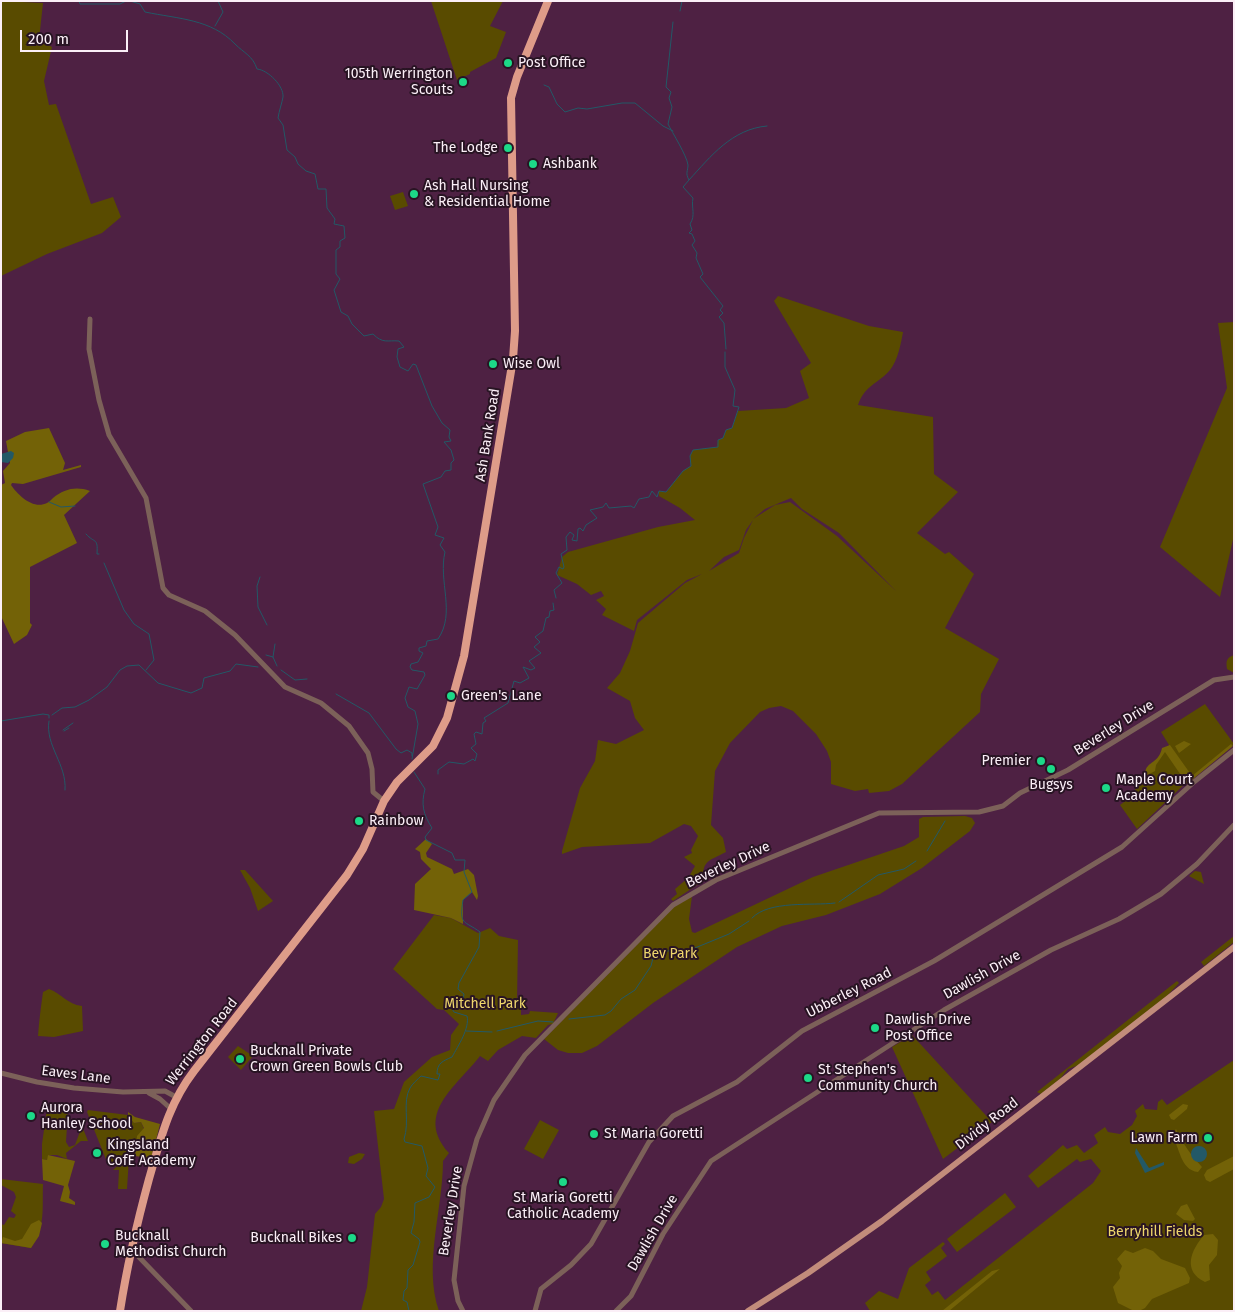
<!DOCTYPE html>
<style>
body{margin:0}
#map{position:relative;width:1235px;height:1312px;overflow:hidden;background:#4e2143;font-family:"Fira Sans",sans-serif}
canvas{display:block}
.frame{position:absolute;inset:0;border:2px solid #fbeff7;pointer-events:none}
.scale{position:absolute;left:20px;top:30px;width:108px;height:22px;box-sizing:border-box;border:2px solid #fbeff7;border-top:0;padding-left:6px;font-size:15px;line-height:18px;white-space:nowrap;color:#fbeff7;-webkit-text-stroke:4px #281423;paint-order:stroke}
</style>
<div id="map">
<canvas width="1235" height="1312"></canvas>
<div class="frame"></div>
<div class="scale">200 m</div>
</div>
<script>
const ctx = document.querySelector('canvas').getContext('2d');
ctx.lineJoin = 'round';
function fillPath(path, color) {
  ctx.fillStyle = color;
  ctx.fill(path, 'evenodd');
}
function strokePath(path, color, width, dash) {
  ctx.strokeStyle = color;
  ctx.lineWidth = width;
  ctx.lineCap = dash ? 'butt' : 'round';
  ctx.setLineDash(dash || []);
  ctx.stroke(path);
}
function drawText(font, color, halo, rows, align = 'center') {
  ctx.font = font + ' "Fira Sans",sans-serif';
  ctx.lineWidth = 4;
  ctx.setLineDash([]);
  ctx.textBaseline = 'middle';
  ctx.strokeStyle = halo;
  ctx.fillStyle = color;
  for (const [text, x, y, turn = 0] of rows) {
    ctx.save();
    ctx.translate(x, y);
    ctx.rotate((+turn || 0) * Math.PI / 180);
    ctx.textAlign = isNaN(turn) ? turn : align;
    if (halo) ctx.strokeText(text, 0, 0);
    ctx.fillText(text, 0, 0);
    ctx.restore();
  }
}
fillPath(new Path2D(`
 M1 1 43 3 39 40 52 47 44 81 49 105 56 104 91 204 113 197 121 217 102 233 47 254 1 276Z
 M431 1H503L490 26 506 32 496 58 470 72V74L457 80Z
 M403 192 408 206 395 210 390 196Z
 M778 296 869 326 903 332C901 343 898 360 890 370 878 384 865 385 858 405L933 417 934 474 958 492 917 533 945 554 949 552 974 574 945 628 999 659 981 694 980 712 902 784 889 791 869 793 868 789 855 791 831 784V762L827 751 816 734 793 711 781 706 769 708 760 712 730 743 715 771 711 825 723 838 726 852C709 861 702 860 703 881L673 901 671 899 677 894 675 889 688 878 695 866 684 857 692 853 691 850 698 836 691 826 684 824 650 843 582 847 562 854V851L580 788 595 761 598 740 616 744 644 730 635 718 630 701 607 688 620 673 630 651 638 623 685 583 702 574 687 580 637 620 634 631 602 615 606 609 596 600 604 596 601 591 591 595 577 584 557 575 562 557 568 552 658 527 695 520 680 508 659 496V491L666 492 683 471 691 466 690 456 693 450 717 447 718 440 723 438 726 430 732 428 738 411 786 408 809 398 800 371 811 363 774 301ZM791 498 802 509 839 533 896 591 837 536 790 502 775 505 753 519 765 509ZM753 520 744 538 739 553 709 571 724 557 739 550 746 530Z
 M1234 322V535L1220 597 1160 547 1227 388 1218 323Z
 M1234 655V673L1227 669C1226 661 1226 658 1234 655Z
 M1205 704 1234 744 1189 780 1137 829 1120 805 1132 796 1140 779 1146 778 1169 745 1161 732Z
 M965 816 972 818 975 823 970 831 922 868 880 894 826 915 782 926 737 947 653 1003 597 1046 582 1053H568L558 1050 544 1039 674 907 692 896 689 919 692 932 695 933 813 877 904 846 919 837V819L923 817Z
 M240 870H245L273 901 258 911 250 888Z
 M1195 871 1201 872 1204 884 1189 876Z
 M434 915 451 918 478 933 490 928 499 936 518 940 517 1002 521 1003V1015L529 1014 530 1011 558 1013 553 1024 548 1025 536 1038 522 1036 498 1050 488 1061 480 1056C456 1087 414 1114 449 1153L443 1161C443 1209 423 1265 439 1311H361L367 1287 375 1214 381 1207 384 1199 374 1111 394 1109 404 1082 432 1057 450 1050 451 1035 459 1024 444 1010 437 1009 393 969Z
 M1234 936V942L1204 966 1201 962Z
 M1177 981 1179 983 1167 996 1079 1065 1068 1069 1060 1079 1041 1094 1037 1092Z
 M49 989C62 994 67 1004 82 1006L83 1031 54 1037 38 1036C39 1021 41 1006 43 992Z
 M912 1035 992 1122 943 1159 892 1047Z
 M238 1046 253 1056 241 1070 228 1057Z
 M1234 1060V1311H870L865 1303 879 1291 898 1299 909 1268 943 1242 945 1244 941 1248 947 1256 926 1272 931 1280 925 1285 932 1295 938 1291 945 1300 1093 1183 1101 1171 1091 1159 1080 1162 1077 1159 1038 1188 1028 1176 1063 1145 1067 1149 1077 1145 1084 1153 1098 1143 1094 1135 1105 1127 1108 1132 1120 1134 1132 1125 1137 1116 1135 1111 1143 1104 1145 1109 1157 1110 1158 1102 1162 1099 1167 1105Z
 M47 1108 55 1113 68 1110 66 1142 69 1147 75 1145 82 1126 88 1141H81L66 1153 67 1159 57 1155H49L47 1160 42 1159V1144Z
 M88 1110 128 1115 134 1123 141 1122 144 1129 132 1155 134 1156 129 1158 127 1189H118L119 1170H113L118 1165 113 1162H107L87 1112Z
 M540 1120 559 1130 543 1159 524 1149Z
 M359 1153 365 1154 362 1159 354 1164 348 1163 349 1157Z
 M1 1179 43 1184C42 1209 46 1225 31 1248L1 1243V1224L4 1225 9 1217 14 1218 16 1215 11 1211 16 1197 14 1192 1 1185Z
 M1005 1193 1016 1207 957 1252 947 1239Z`), '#594b00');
fillPath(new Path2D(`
 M49 428 65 463 63 470 81 465V467L23 484 12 483 11 485C18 495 33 510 47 503 48 503 52 499 53 498 64 489 76 486 90 491L64 515 77 543 30 567V623L32 625 27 635 14 644 1 616V485L5 483 3 471 10 463 6 441 25 432Z
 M1184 741 1191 744 1179 753 1175 746Z
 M1231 744 1233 746 1187 784 1165 752 1156 765 1155 771 1140 779C1144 775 1144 774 1146 769 1150 761 1159 762 1162 748L1170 745 1192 776Z
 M426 839 432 844 426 853 427 857 452 869 454 874 468 869 474 875 478 896 477 900 472 892 463 900V924L451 918 414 910 415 884 431 869 421 859 420 852 415 849Z
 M1183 1104 1188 1105 1187 1109 1174 1120 1171 1119 1169 1115Z
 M128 1112 135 1117 160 1124 154 1148 143 1145V1148L153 1151 151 1159 131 1155 136 1150 137 1136 144 1128 141 1122 134 1123 128 1116Z
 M1176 1129C1183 1144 1191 1155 1202 1167L1198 1172C1180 1170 1180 1147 1172 1136Z
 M48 1155 75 1161 68 1185 70 1192 69 1198 75 1202V1205L60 1201 64 1186 43 1180 42 1159 47 1160Z
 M1234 1156V1169L1210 1182 1206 1180 1204 1175 1207 1170Z
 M1187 1204 1195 1219 1193 1221 1184 1220 1176 1214 1181 1206Z
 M39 1220 42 1223 39 1236 31 1248 1 1243 3 1237 15 1241 22 1239 31 1224Z
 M1213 1234 1218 1240 1217 1255 1209 1265 1210 1280 1205 1282C1182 1271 1191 1250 1204 1235Z
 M1145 1248 1153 1251 1161 1259 1185 1268 1190 1278 1189 1283 1152 1299 1145 1308 1139 1311 1132 1310 1118 1303 1113 1287 1120 1278 1119 1273 1122 1266 1117 1259 1125 1250 1133 1253Z
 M1000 1269 949 1311H942L992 1271Z`), '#736207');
fillPath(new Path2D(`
 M11 451 14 453 13 458 8 463 1 462V454Z
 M1191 1154a8 8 0 1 1 16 0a8 8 0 1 1-16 0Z
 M1136 1148 1149 1168 1164 1162V1165L1145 1173 1135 1153Z`), '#235967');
strokePath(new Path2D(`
 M53 1H58
 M79 1 80 4H120L126 1
 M130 1 140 4 145 12C179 19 211 19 235 44 244 53 253 56 257 69 268 70 284 86 283 97 282 103 279 111 278 118L283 125 287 150 295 157 298 164 306 171 315 174 318 189H326L327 208 335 219 334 224 344 226 345 238 340 241V247L336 250V274L340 279 334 290 341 312 348 316 352 324 364 336 373 334C383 344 387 340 399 341L404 347 398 349 397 357 400 367 408 371 413 364 416 365 432 406 442 423 450 430 449 437 451 441 444 442 451 450 454 460 451 463V470L445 471 441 477 423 484 438 527 435 535 444 538 440 545 445 552C438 581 456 613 438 639L427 641 426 646 419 648V651L423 653 418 662 411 664 410 667 412 670 424 672 425 675 417 689 409 687 405 698 408 707 415 711 418 724 412 759
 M680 11 682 1
 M673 22 666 87 671 92 669 98 672 107 668 124C672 132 687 156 688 165 688 171 685 173 689 180L683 187 693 198C691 208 696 215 690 224L692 230 689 233 692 234 695 241 692 245 697 253 696 258 703 274 700 277 723 306 720 310 723 313 719 317 724 323 726 349
 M215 26 223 12 218 1
 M544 85 549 87 557 104 565 112 578 108 587 109 622 103H635L663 126 673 131
 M689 180C711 156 732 129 767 126
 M49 502 61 507 75 506
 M86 534C95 544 98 537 97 554H99
 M104 563 124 610 134 624 149 634 154 660 146 670
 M260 577 257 586 258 607 267 625
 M556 598 554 590 562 583 556 573 559 567 563 569 564 567 561 554 567 550 566 537 570 532 574 535 572 540 577 541 578 529 580 528 583 531 586 525 597 518 590 510 603 507 606 503 609 508 631 506 634 508 639 499 649 497 652 491 657 497 659 491 666 492 683 471 691 466 690 456 693 450 718 447V440L723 438 726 430 732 428 739 407 733 406 735 390 725 367V352
 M266 655 273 657 277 666
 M273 657 275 644
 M281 670 295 680 307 679
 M336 694 369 713 396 749 401 753 407 750 412 753V756
 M52 715 62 708 75 707 89 700 107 687 120 670 127 666 139 665 158 683 191 693 202 688 204 678 230 671 236 664 258 667
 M1 721 43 714 49 715V718
 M49 721C45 746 67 764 65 790
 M63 730 73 723
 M64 731 69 728
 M438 774V770L449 762 464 764 473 759 475 761 477 754 471 748 476 744 474 734 476 732 482 734 483 723 486 721 484 718 508 703 514 681 520 683 529 678 523 667 531 670 535 668 529 661 541 653 534 647 540 642 535 637 543 631 546 618 549 617 550 611 554 610 553 603
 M927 851 945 821
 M839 902 878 875 904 869 916 861
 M752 918C769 900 812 906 835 903
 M569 1019 605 1015 611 1011 621 999 635 990 651 966 653 958 666 951 690 950 729 934 749 921
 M466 1031 492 1032
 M497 1031 538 1021 553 1022
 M409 1311 407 1302 403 1300 404 1291 407 1288 408 1270 413 1265 420 1242 419 1239 411 1233 414 1222 415 1203 429 1197 435 1187 426 1176 428 1168 422 1146 405 1142 404 1139C410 1122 402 1102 410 1088 412 1084 418 1079 421 1076L438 1080 440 1074H437C437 1063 443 1061 452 1057 458 1046 470 1028 467 1016L454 1012 449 1004 451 1001 463 1000 464 994 458 989 459 983 479 947 480 932C464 920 459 926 463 900L472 892 464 872 465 860H455L452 853 426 840 425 837 432 828C423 814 421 804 425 789L414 772`), '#235967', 1);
strokePath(new Path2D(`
 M90 319 89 349 99 400 109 435 146 498 163 588 169 595 205 611 235 635 285 687 321 703 349 726 368 753 372 769 373 792 384 801
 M1 1073 37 1082 74 1088 123 1092 165 1091 176 1097
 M149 1093 160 1099 170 1108
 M130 1252 136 1254 191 1311
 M463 1311 458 1301 454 1280 464 1186 477 1139 494 1100 525 1055 673 905 716 880 879 813 979 812 1003 806 1020 793 1068 770 1214 680 1234 677
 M535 1311 541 1289 571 1265 591 1244 649 1142 673 1116 737 1082 802 1031 934 961 1122 847 1194 782 1234 750
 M616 1311 631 1296 663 1234 711 1161 944 1010 1051 950 1119 919 1161 894 1197 864 1234 825`), '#7c6159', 5);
strokePath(new Path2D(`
 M748 1311 808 1273 882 1221 1234 947`), '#c28c7b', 6);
strokePath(new Path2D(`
 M120 1311C127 1266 137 1223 149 1179 161 1138 168 1105 194 1071L347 875 363 849 384 801 397 782 433 746 447 718 464 656 513 359 515 331 511 98 517 77 548 1`), '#de9c89', 8);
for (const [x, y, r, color] of [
 [508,63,5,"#1cd988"],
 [463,82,5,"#1cd988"],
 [508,148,5,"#1cd988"],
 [533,164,5,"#1cd988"],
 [414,194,5,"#1cd988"],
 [493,364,5,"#1cd988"],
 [451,696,5,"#1cd988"],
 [1041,761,5,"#1cd988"],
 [1051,769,5,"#1cd988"],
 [1106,788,5,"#1cd988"],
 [359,821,5,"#1cd988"],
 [875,1028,5,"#1cd988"],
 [240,1059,5,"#1cd988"],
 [808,1078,5,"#1cd988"],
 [31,1116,5,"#1cd988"],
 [594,1134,5,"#1cd988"],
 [1208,1138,5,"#1cd988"],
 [97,1153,5,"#1cd988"],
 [563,1182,5,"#1cd988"],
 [352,1238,5,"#1cd988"],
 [105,1244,5,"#1cd988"]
]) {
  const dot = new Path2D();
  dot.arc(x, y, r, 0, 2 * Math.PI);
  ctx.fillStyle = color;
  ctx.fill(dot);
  strokePath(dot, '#281423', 2);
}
drawText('14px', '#fbeff7', '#281423', [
 ["Post Office",518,63],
 ["105th Werrington",453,74,"right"],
 ["Scouts",453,90,"right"],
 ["The Lodge",498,148,"right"],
 ["Ashbank",543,164],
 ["Ash Hall Nursing",424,186],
 ["& Residential Home",424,202],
 ["Wise Owl",503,364],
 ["Green's Lane",461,696],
 ["Premier",1031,761,"right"],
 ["Maple Court",1116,780],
 ["Academy",1116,796],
 ["Bugsys",1051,785,"center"],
 ["Rainbow",369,821],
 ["Dawlish Drive",885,1020],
 ["Post Office",885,1036],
 ["Bucknall Private",250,1051],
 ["Crown Green Bowls Club",250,1067],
 ["St Stephen's",818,1070],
 ["Community Church",818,1086],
 ["Aurora",41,1108],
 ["Hanley School",41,1124],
 ["St Maria Goretti",604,1134],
 ["Lawn Farm",1198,1138,"right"],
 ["Kingsland",107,1145],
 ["CofE Academy",107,1161],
 ["St Maria Goretti",563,1198,"center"],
 ["Catholic Academy",563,1214,"center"],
 ["Bucknall",115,1236],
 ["Methodist Church",115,1252],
 ["Bucknall Bikes",342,1238,"right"]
], 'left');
drawText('14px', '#fbeff7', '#281423', [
 ["Ash Bank Road",488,435,-81],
 ["Beverley Drive",1114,728,-32],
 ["Beverley Drive",728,865,-25],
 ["Dawlish Drive",982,975,-29],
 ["Ubberley Road",849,993,-27],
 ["Werrington Road",202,1042,-52],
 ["Eaves Lane",76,1075,7],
 ["Dividy Road",987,1124,-38],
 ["Beverley Drive",451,1211,-81],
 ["Dawlish Drive",653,1233,-60]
]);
drawText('14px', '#efd76c', '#281423', [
 ["Bev Park",670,954],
 ["Mitchell Park",485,1004],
 ["Berryhill Fields",1155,1232]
]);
</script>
